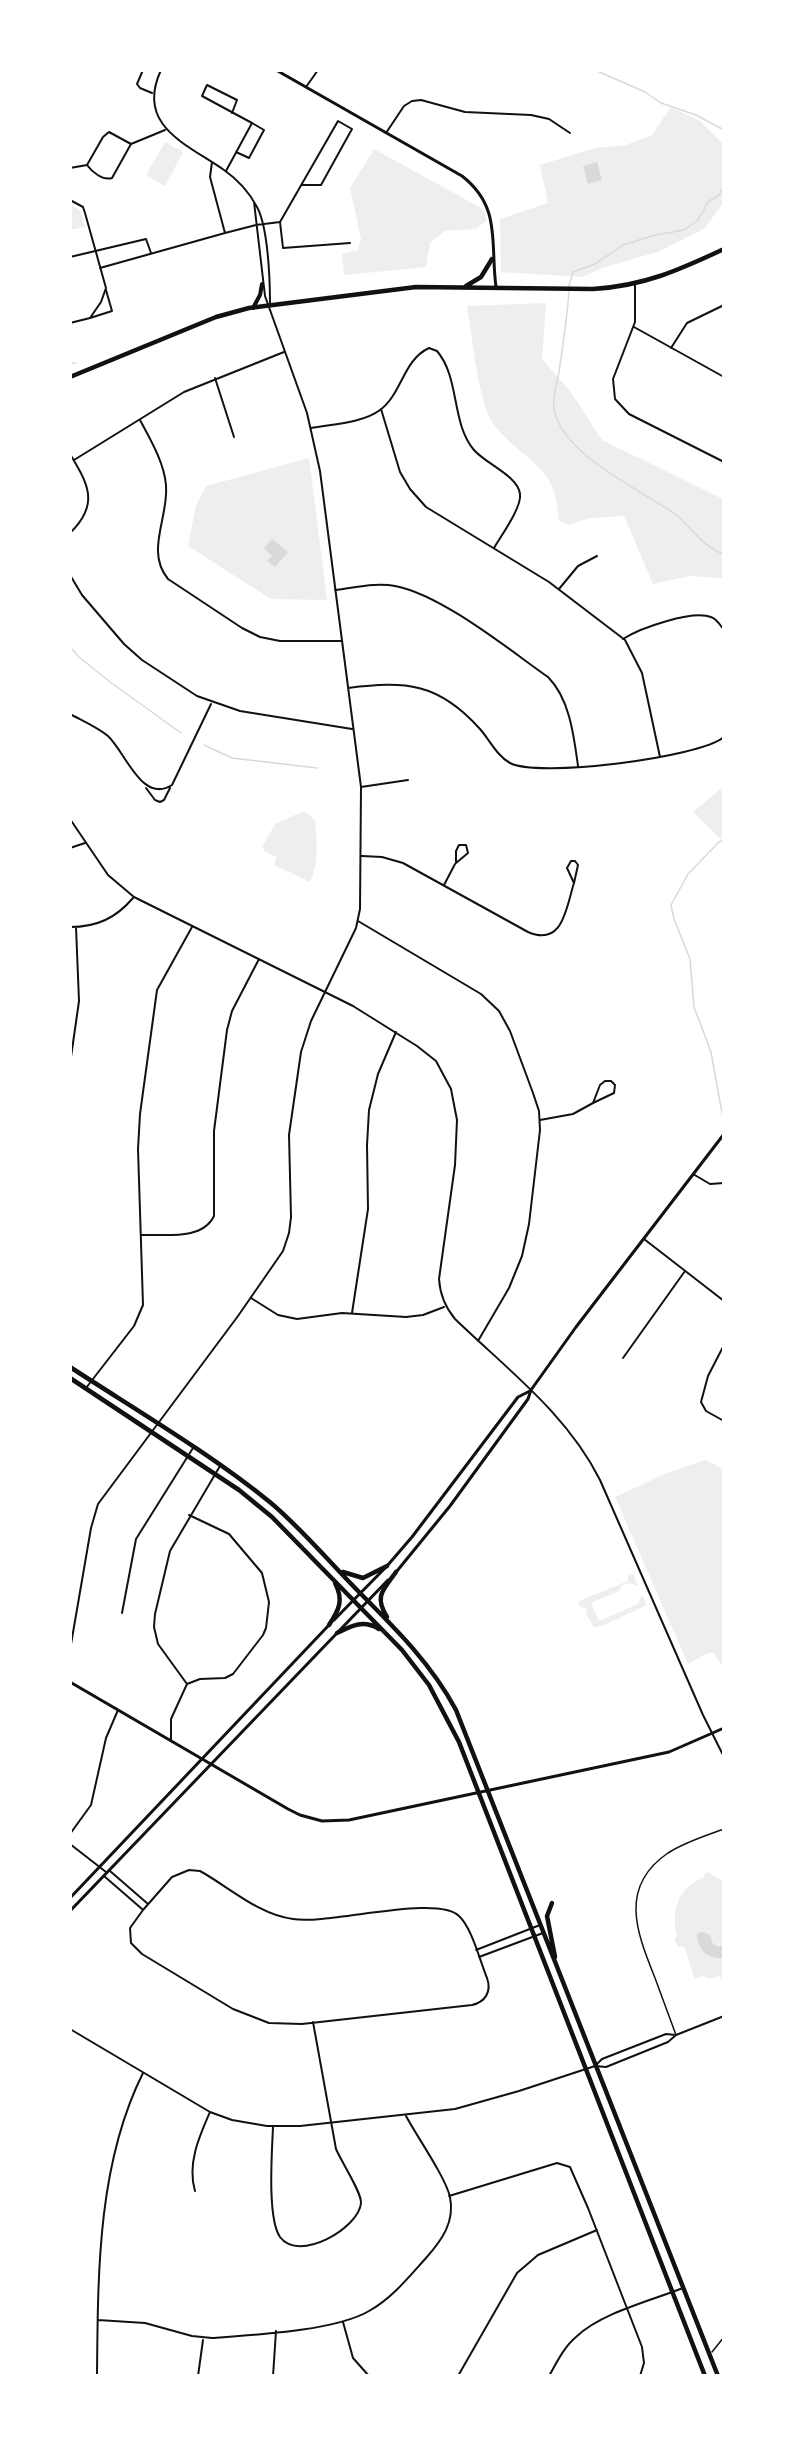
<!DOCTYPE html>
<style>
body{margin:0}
#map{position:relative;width:794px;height:2446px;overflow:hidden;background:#fff;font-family:"Space Grotesk",sans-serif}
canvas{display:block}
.frame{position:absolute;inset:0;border:72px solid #fff;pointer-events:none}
</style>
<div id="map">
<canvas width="794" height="2446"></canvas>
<div class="frame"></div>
</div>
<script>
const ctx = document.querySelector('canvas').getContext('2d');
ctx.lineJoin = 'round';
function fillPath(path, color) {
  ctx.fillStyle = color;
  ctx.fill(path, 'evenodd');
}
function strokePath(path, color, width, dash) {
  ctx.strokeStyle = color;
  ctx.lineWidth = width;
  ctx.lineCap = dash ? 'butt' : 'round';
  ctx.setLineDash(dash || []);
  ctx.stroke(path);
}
fillPath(new Path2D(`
 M671 107 700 121 723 144V203L705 228 657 252 602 268 582 277 501 272 500 219 548 203 540 165 595 148 626 145 652 135Z
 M165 142 183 152 165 186 146 175Z
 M374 149 483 209 487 220 476 229 445 231 430 243 426 267 344 275 342 254 358 250 361 239 350 188Z
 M70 204 81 211 85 227 71 230Z
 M546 303 542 359 570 391 602 440 723 499V578L690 576 653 584 624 516 590 518 568 525 559 521C558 510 557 499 553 489 542 460 507 447 491 420 478 397 472 335 467 306Z
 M309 458 327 600 271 599 188 546 196 505 206 486Z
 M723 787V841L693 812Z
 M304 811 315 820C317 841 319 863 310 882L274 865 277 857 265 852 262 847 275 824Z
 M705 1460 723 1469 724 1665 722 1666 714 1653H708L688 1664 615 1497 667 1473Z
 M633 1574 638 1586 628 1583 622 1585 619 1591 591 1603 599 1621 638 1604 642 1595 647 1605 602 1626 594 1627 586 1614 587 1609 579 1606V1601L628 1581V1576Z
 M706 1871 723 1881V1979L722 1980 720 1976 709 1979 702 1976 695 1979 684 1946 678 1947 674 1938 677 1936C671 1911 677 1888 703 1878Z`), '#eee');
fillPath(new Path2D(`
 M597 162 602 180 588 184 583 166Z
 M272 539 288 552 275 567 267 561 272 556 264 548Z
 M703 1932 710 1935 713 1944 718 1947 723 1945V1958C708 1959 697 1950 697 1934Z`), '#d9d9d9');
strokePath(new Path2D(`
 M595 70 645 92 661 103 696 115 724 130
 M569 286 573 272 595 264 623 245 655 235 684 230 698 220 708 202 719 195 724 186
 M569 291C567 318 563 345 559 372 557 383 552 397 554 408 560 452 637 489 671 511 690 524 701 547 724 554
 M70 364 75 363
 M70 647 79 657 110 682 181 733
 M204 745 232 758 317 768
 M724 840 719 842 688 874 671 905 674 919 690 959 694 1007 711 1052 724 1124`), '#d9d9d9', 1.5);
strokePath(new Path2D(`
 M676 2035C669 2016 662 1997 655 1978 637 1933 618 1887 668 1853 685 1842 705 1836 724 1829
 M712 2352 724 2337`), '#111', 1.5);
strokePath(new Path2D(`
 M143 70 137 84 140 88 152 93
 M161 70C135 126 187 144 224 170 237 179 249 192 257 207 268 227 270 279 270 303
 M306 87 318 70
 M386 133 404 106 412 101 421 100 465 112 531 115 549 119 570 133
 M236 152 249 158 264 130 252 123
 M87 165 103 137 109 132 131 144
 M70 168 87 165C92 172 103 181 112 178L131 144 165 130
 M226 171 252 123 202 96 207 85 237 100 232 113
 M70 200 83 207 85 213 106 288 101 302 90 318 70 323
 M280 222 283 248 350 243
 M225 233 256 225 280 222 338 121 352 129 321 185H301
 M70 257 146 239 151 253
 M100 268 225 233 210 177 212 162
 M635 284V322L613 379 615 399 629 414 724 462
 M90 318 112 311 106 290
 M634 327 724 377
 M671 348 687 323 724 305
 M215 378 234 437
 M381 409 400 472 410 489 426 507 549 582 625 640 642 673 660 757
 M140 420C150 439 164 462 166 485 169 517 145 551 168 579L242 628 260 637 280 641H342
 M311 428C332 424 363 423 380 410 402 394 403 360 429 348L437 351C460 378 451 423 474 450 486 464 518 476 520 494 522 507 501 536 494 548
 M70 454C88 484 100 504 70 533
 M74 460 184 392 284 352
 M70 575 82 595 124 644 142 660 197 696 240 711 352 729
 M559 589 578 566 597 556
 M335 590C354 588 376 582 395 586 442 595 508 649 548 677 570 699 574 737 578 766
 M623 639C640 628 692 610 711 617 717 619 720 625 724 630
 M348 688C405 681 438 682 480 729 489 739 497 756 510 763 537 778 699 758 724 737
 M70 714C83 721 97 727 108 736 126 753 142 804 172 785L211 704
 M361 787 408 780
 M146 788 155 800 160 802 164 800 170 788
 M70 819 108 875 134 897 353 1006 417 1046 436 1061 451 1089 457 1120 455 1165 439 1279C440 1295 445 1307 455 1319 508 1370 567 1414 600 1480L703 1715 724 1757
 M459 845H466L468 853 456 863V851Z
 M70 848 85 843
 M362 856 382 857 403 863 528 932C563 947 566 908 574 883
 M571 861H575L578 865 574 883 567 868Z
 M444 885 455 864
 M358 921 481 994 499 1011 510 1031 533 1093 539 1111 540 1130 529 1224 522 1256 509 1288 478 1341
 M70 927C97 927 116 918 133 898
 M70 1064 79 1001 76 927
 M605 1081H611L615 1085 614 1093 593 1103 600 1085Z
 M540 1120 573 1114 593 1103
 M693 1174 710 1184 724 1183
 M141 1235C164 1234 202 1241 214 1216V1131L227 1030 232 1011 259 959
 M644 1239 724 1301
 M251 1298 278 1315 297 1319 342 1313 406 1317 423 1315 444 1307
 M352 1313 368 1209 367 1145 369 1110 378 1074 396 1032
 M724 1345 708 1376 701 1402 706 1411 724 1421
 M623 1358 685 1271
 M86 1388 134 1326 143 1305 138 1149 140 1114 157 990 192 927
 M122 1613 136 1539 193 1448
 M70 1650 91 1528 98 1504 238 1316 283 1251 289 1233 291 1217 289 1135 301 1052 311 1021 356 928 360 909 361 787 320 471 307 413 265 296 254 202
 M187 1684 200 1679 225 1678 233 1674 263 1635 266 1628 269 1602 262 1573 229 1534 189 1515
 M171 1740V1719L187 1684 158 1644 154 1627 155 1614 170 1551 220 1466
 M70 1834 91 1805 106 1738 118 1710
 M70 1844 106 1872
 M189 1870 200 1871C229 1887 259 1915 293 1919 329 1925 437 1894 459 1916 472 1928 480 1961 487 1978 492 1992 485 2002 472 2005L302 2024 269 2023 233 2009 142 1954 131 1943 130 1928 143 1910 172 1877Z
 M110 1871 148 1904
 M104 1876 142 1909
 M476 1950 540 1925
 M479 1957 543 1933
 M70 2029 210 2112 232 2120 267 2126H300L455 2109 519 2091 595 2066 606 2067 668 2042 676 2035
 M596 2065 602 2059 666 2034 676 2035 724 2016
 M273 2127C272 2152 267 2218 280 2237 299 2263 359 2228 361 2203 362 2193 341 2161 336 2149L313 2022
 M195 2191C187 2164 199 2137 210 2112
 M449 2196 557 2163 570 2167 588 2208 642 2347 644 2363 640 2376
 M98 2320 145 2323 192 2336 212 2338C253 2335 335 2331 369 2311 392 2298 408 2278 426 2258 442 2240 455 2222 450 2197 446 2178 416 2135 406 2116
 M343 2322 353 2358 369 2376
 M97 2376C98 2275 97 2165 143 2073
 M198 2376 203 2340
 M273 2376 276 2331
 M458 2376 517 2273 538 2255 597 2230
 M549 2376C557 2362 564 2347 576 2337 601 2313 650 2301 683 2288`), '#111', 2);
strokePath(new Path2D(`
 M276 70 462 176C502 207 490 243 496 287
 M397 1571 450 1506 528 1399 531 1390 576 1327 724 1134
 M334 1620 387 1566 412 1537 518 1397 530 1391
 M70 1682 288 1809 300 1815 322 1821 349 1820 669 1752 724 1728
 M70 1898 329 1625
 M70 1911 388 1580`), '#111', 3);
strokePath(new Path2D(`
 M253 308 260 295 262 284`), '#111', 4);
strokePath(new Path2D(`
 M466 286 481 277 492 259
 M70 377 216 317 249 308 416 287 593 289C644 286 679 270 724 249
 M70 1367C136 1410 211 1454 271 1503 304 1531 331 1564 361 1594 397 1630 432 1665 456 1710L718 2376
 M70 1378 239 1490 272 1517 402 1650 429 1685 459 1742 705 2376
 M343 1572 363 1578 387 1566
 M387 1617C374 1596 383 1590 396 1572
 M329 1625C339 1610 344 1600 335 1583
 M337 1633C351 1626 363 1619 379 1629
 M552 1903 547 1916 555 1957`), '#111', 4.5);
</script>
